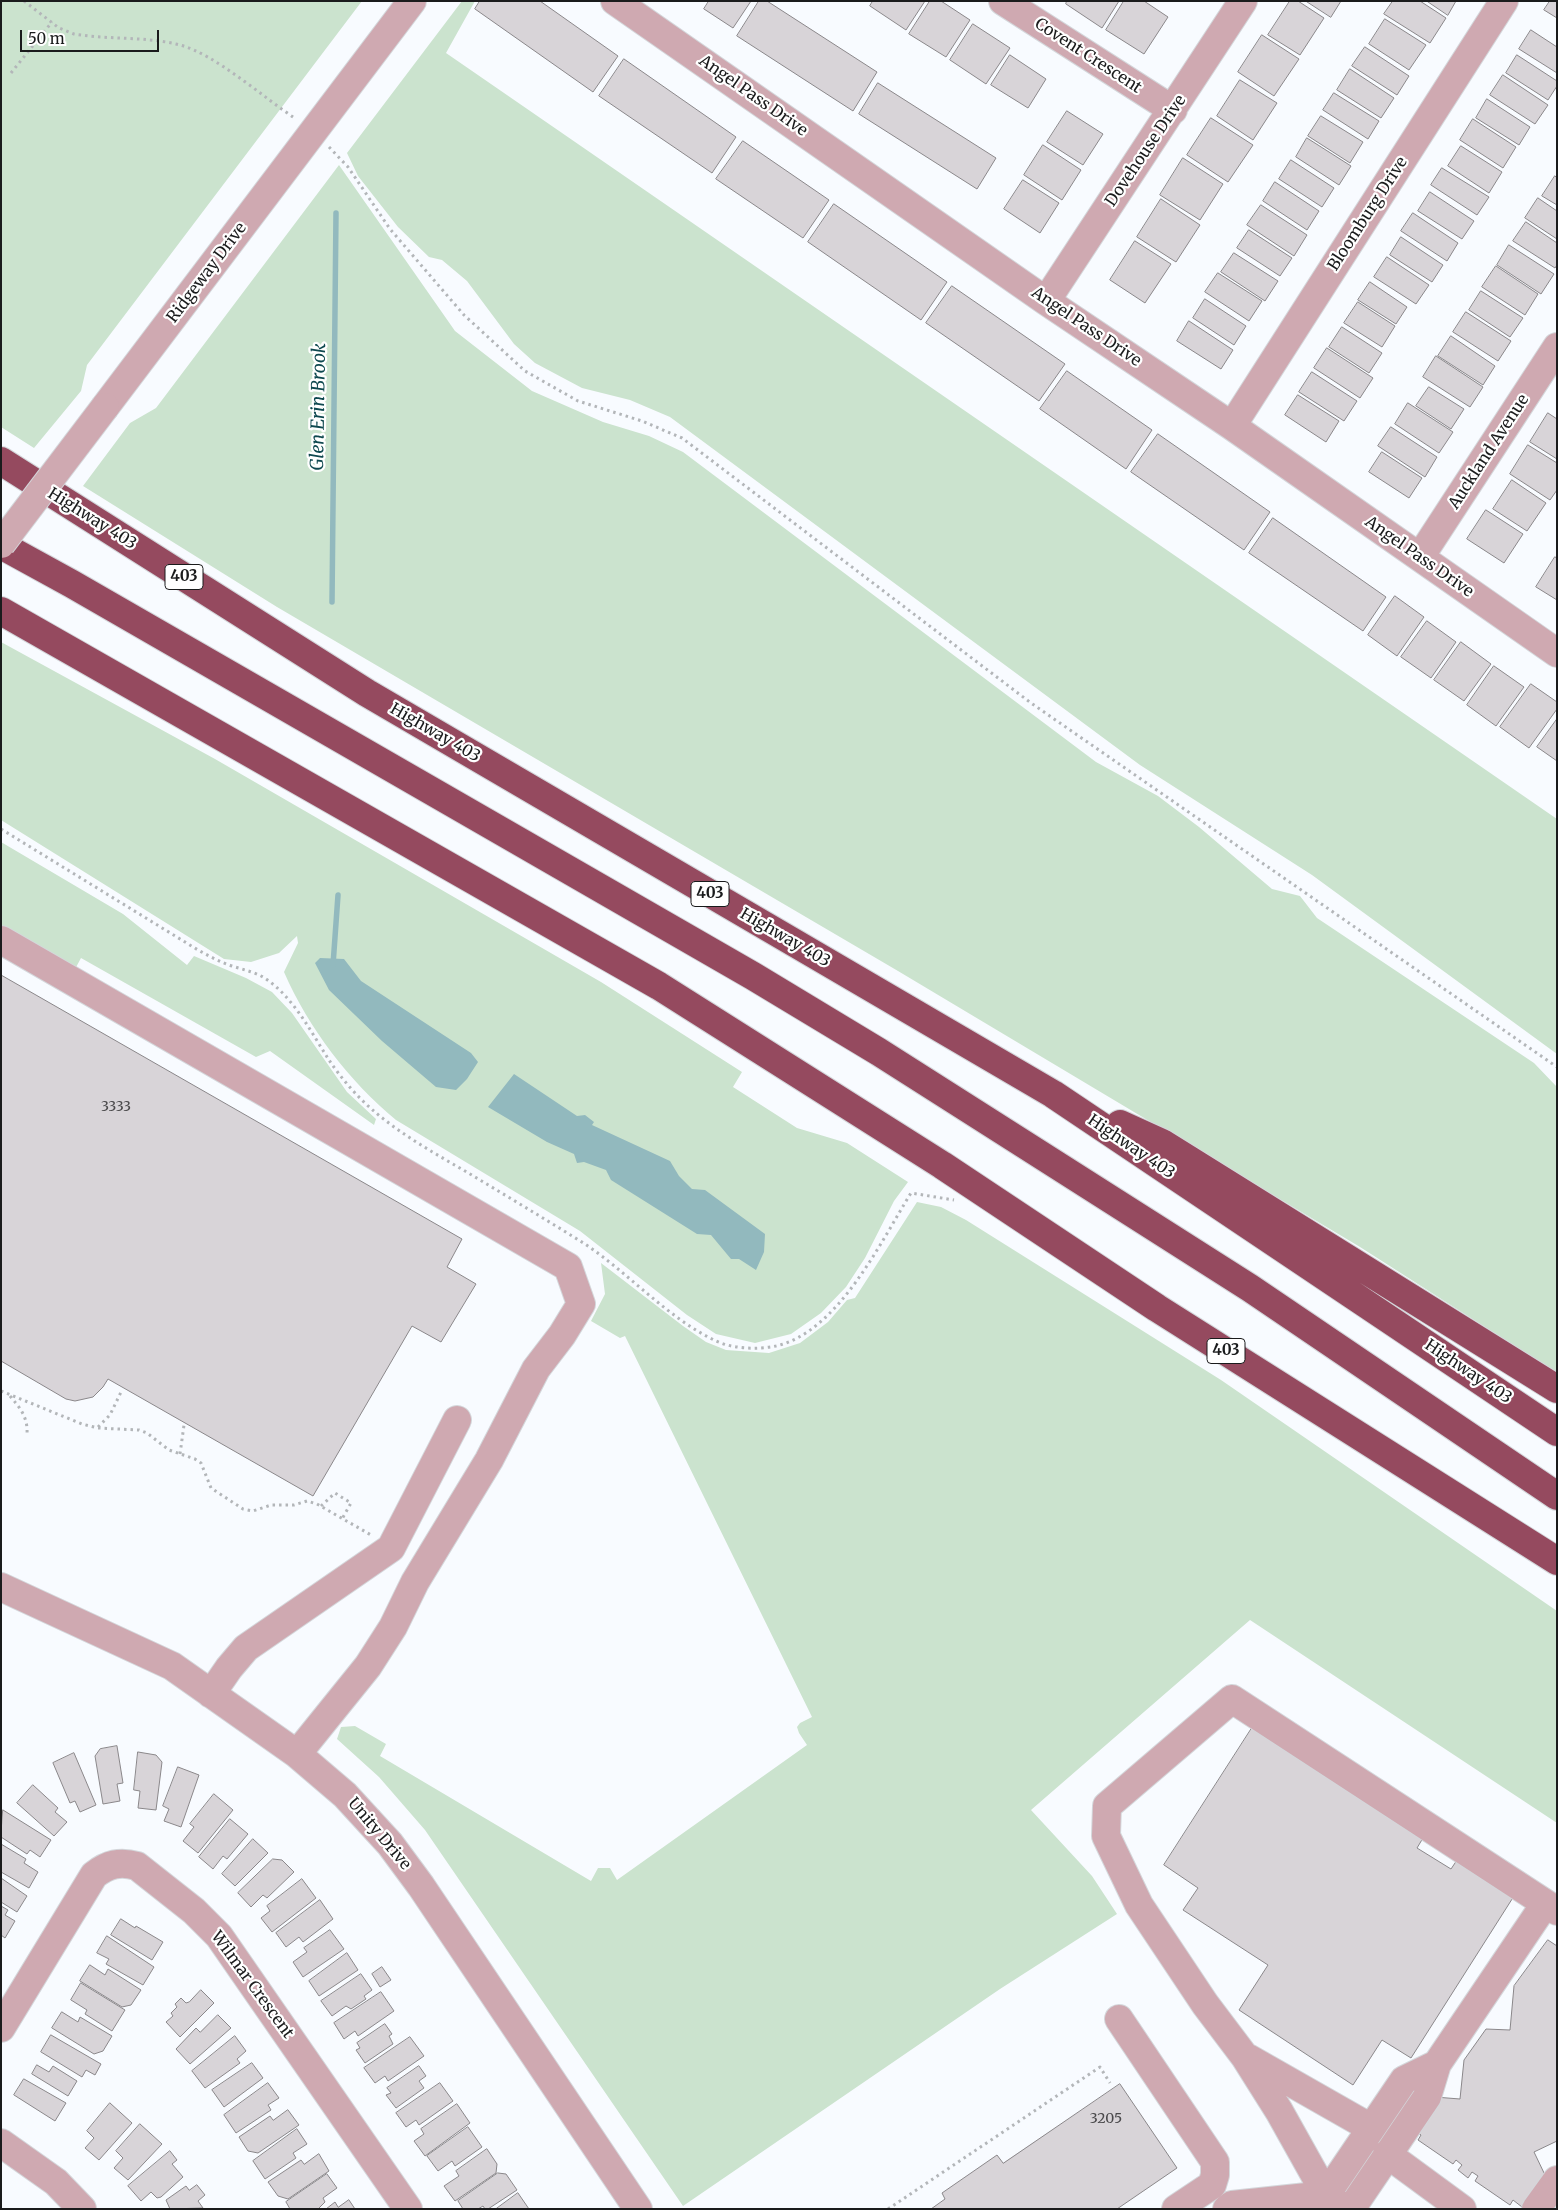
<!DOCTYPE html>
<style>
body{margin:0}
#map{position:relative;width:1558px;height:2210px;overflow:hidden;background:#f8fbff;font-family:Merriweather,serif}
canvas{display:block}
.frame{position:absolute;inset:0;border:2px solid #1a1b1c;pointer-events:none}
.scale{position:absolute;left:20px;top:30px;width:139px;height:22px;box-sizing:border-box;border:2px solid #1a1b1c;border-top:0;padding-left:6px;font-size:15px;line-height:18px;white-space:nowrap;color:#1a1b1c;-webkit-text-stroke:4px #fff;paint-order:stroke}
</style>
<div id="map">
<canvas width="1558" height="2210"></canvas>
<div class="frame"></div>
<div class="scale">50 m</div>
</div>
<script>
const ctx = document.querySelector('canvas').getContext('2d');
ctx.lineJoin = 'round';
function fillPath(path, color) {
  ctx.fillStyle = color;
  ctx.fill(path, 'evenodd');
}
function strokePath(path, color, width, dash) {
  ctx.strokeStyle = color;
  ctx.lineWidth = width;
  ctx.lineCap = dash ? 'butt' : 'round';
  ctx.setLineDash(dash || []);
  ctx.stroke(path);
}
function drawText(font, color, halo, rows, align = 'center') {
  ctx.font = font + ' Merriweather,serif';
  ctx.lineWidth = 4.5;
  ctx.setLineDash([]);
  ctx.textBaseline = 'middle';
  ctx.strokeStyle = halo;
  ctx.fillStyle = color;
  for (const [text, x, y, turn = 0] of rows) {
    ctx.save();
    ctx.translate(x, y);
    ctx.rotate((+turn || 0) * Math.PI / 180);
    ctx.textAlign = isNaN(turn) ? turn : align;
    if (halo) ctx.strokeText(text, 0, 0);
    ctx.fillText(text, 0, 0);
    ctx.restore();
  }
}
fillPath(new Path2D(`
 M1 1H362L87 365 81 391 34 448 1 427Z
 M462 1H475L446 53 1557 819V1054L1312 875 1140 765 670 417 630 400 582 388 535 363 514 344 467 281 442 260 429 257 398 227 358 176 347 153Z
 M339 165 455 331 532 391 603 422 649 436 683 452 1096 762 1158 796 1199 827 1272 889 1300 896 1317 918 1534 1063 1557 1087V1373L1360 1247 898 971 277 607 83 486 130 423 156 408Z
 M1 642 215 759 601 982 742 1072 733 1087 797 1128 847 1143 908 1182 894 1201 865 1258 846 1287 821 1313 791 1334 755 1343 716 1334 687 1315 580 1231 396 1120C349 1081 309 1029 284 972L298 943 297 936 279 953 251 962 224 959 1 820Z
 M1 842 123 914 187 965 194 956 246 978 272 992 292 1013 347 1092 376 1119 374 1125 270 1051 256 1057 81 958 74 971 1 928Z
 M917 1202 941 1207 966 1220 1221 1380 1557 1611V1823L1250 1620 1031 1810 1092 1876 1117 1914 1000 1989 683 2206 425 1830 379 1777 337 1739 341 1727 355 1726 386 1744 380 1756 591 1881 598 1868H610L617 1880 807 1745 799 1733 797 1727 800 1723 812 1717 625 1336 620 1338 591 1321 605 1294 601 1263 683 1326 706 1342 726 1350 769 1353 800 1343 828 1322 847 1300 855 1298Z`), '#cbe3ce');
fillPath(new Path2D(`
 M320 958 344 959 361 981 471 1053 478 1062 467 1079 456 1090 436 1087 382 1041 329 990 315 963Z
 M514 1074 577 1116 585 1115 594 1122 592 1125 670 1161 679 1176 692 1189 705 1190 765 1234 764 1252 756 1270 739 1259H731L711 1235 697 1234 611 1180 606 1170 584 1162 577 1163 574 1154 547 1142 488 1107Z`), '#92b9be');
strokePath(new Path2D(`
 M332 602 336 213
 M333 965 338 895`), '#92b9be', 5.5);
const building = new Path2D(`
 M480 1H540L618 56 593 92 475 9Z
 M709 1H751L733 28 704 9Z
 M759 1H767L877 72 853 111 737 36Z
 M873 1H925L906 30 870 6Z
 M930 1H941L970 20 946 57 909 34Z
 M1067 1H1119L1102 28 1066 4Z
 M1124 1H1144L1168 17 1144 54 1106 30Z
 M1290 1H1298L1324 18 1300 55 1268 35Z
 M1306 1H1341L1331 17Z
 M1393 1H1420L1446 18 1430 43 1384 14Z
 M1427 1H1456L1448 15Z
 M1550 1H1557V18L1544 10Z
 M1385 19 1426 45 1409 70 1369 44Z
 M973 24 1010 48 986 84 950 60Z
 M1531 30 1557 47V73L1519 49Z
 M1262 35 1299 59 1274 96 1238 72Z
 M1365 47 1409 76 1397 95 1352 66Z
 M1010 55 1046 79 1028 108 991 85Z
 M1517 55 1557 81V86L1548 100 1506 73Z
 M624 59 736 137 712 173 599 96Z
 M1350 69 1394 98 1381 118 1337 90Z
 M1503 75 1548 105 1535 124 1490 95Z
 M1240 80 1277 103 1253 140 1217 116Z
 M878 83 996 158 977 189 859 114Z
 M1334 93 1379 121 1368 139 1323 110Z
 M1487 99 1530 127 1519 145 1476 118Z
 M1067 111 1103 134 1083 165 1047 142Z
 M1321 116 1363 142 1350 163 1308 136Z
 M1211 118 1253 145 1228 182 1187 155Z
 M1473 119 1516 147 1503 168 1460 140Z
 M1307 138 1351 166 1339 185 1296 157Z
 M743 141 829 200 803 238 716 179Z
 M1043 145 1081 170 1062 200 1024 175Z
 M1461 146 1502 172 1489 193 1448 166Z
 M1183 158 1223 184 1200 220 1160 195Z
 M1291 160 1334 188 1322 207 1279 179Z
 M1442 168 1489 197 1477 215 1431 185Z
 M1555 176 1557 178V205L1542 196Z
 M1023 180 1059 203 1040 233 1004 209Z
 M1275 182 1319 211 1307 230 1263 201Z
 M1430 192 1474 221 1462 239 1418 211Z
 M1538 198 1557 211V239L1525 218Z
 M1161 199 1200 225 1176 262 1137 237Z
 M834 204 947 282 921 320 808 242Z
 M1261 205 1307 235 1294 256 1247 225Z
 M1413 213 1458 243 1447 261 1401 231Z
 M1526 222 1557 243V265L1555 268 1513 241Z
 M1249 230 1292 258 1280 276 1237 248Z
 M1401 237 1443 265 1432 282 1390 255Z
 M1135 241 1171 264 1145 303 1110 280Z
 M1509 245 1554 274 1541 294 1497 265Z
 M1234 253 1278 281 1265 301 1221 272Z
 M1387 257 1429 285 1416 304 1374 277Z
 M1496 266 1538 294 1525 315 1482 287Z
 M1218 273 1262 301 1249 321 1205 292Z
 M1370 282 1407 307 1396 324 1358 300Z
 M952 286 1065 364 1039 401 926 323Z
 M1481 291 1523 318 1510 337 1469 310Z
 M1205 299 1246 326 1234 345 1193 318Z
 M1358 302 1395 326 1382 347 1344 323Z
 M1466 312 1511 341 1498 361 1453 332Z
 M1189 321 1233 350 1221 369 1177 341Z
 M1342 327 1382 353 1369 373 1329 347Z
 M1451 336 1495 366 1483 385 1438 356Z
 M1327 348 1373 378 1360 398 1314 368Z
 M1436 356 1483 387 1470 407 1423 377Z
 M1067 371 1152 430 1126 469 1040 409Z
 M1312 372 1357 401 1344 421 1299 392Z
 M1429 387 1464 409 1451 429 1416 406Z
 M1298 395 1339 421 1326 442 1285 415Z
 M1408 403 1453 432 1439 453 1395 424Z
 M1548 413 1557 419V459L1530 442Z
 M1391 427 1437 457 1425 477 1378 446Z
 M1158 434 1270 512 1244 550 1131 472Z
 M1528 445 1557 463V490L1550 500 1510 474Z
 M1382 452 1422 478 1409 498 1369 472Z
 M1512 480 1546 503 1527 531 1493 509Z
 M1486 510 1523 534 1504 563 1467 539Z
 M1273 518 1386 597 1363 631 1249 553Z
 M1555 557 1557 558V600L1536 587Z
 M1395 596 1424 617 1397 656 1368 635Z
 M1427 621 1456 642 1431 678 1401 657Z
 M1461 642 1491 664 1464 701 1434 680Z
 M1494 666 1524 687 1496 726 1467 705Z
 M1531 684 1557 702V709L1529 748 1500 727Z
 M1557 719V761L1537 747Z
 M1 975 462 1239 447 1267 476 1284 441 1342 412 1326 313 1496 108 1379 103 1387 93 1397 75 1401 66 1399 1 1361Z
 M1252 1728 1423 1838 1417 1848 1451 1869 1459 1857 1514 1896 1411 2058 1382 2040 1353 2085 1239 2010 1268 1965 1183 1910 1198 1888 1164 1865Z
 M117 1746 123 1783 117 1784 120 1801 103 1804 95 1756 100 1749Z
 M138 1752 156 1755 162 1762 156 1810 138 1808 140 1791 134 1790Z
 M74 1753 96 1805 80 1812 75 1801 70 1803 53 1763Z
 M178 1767 199 1775 181 1827 164 1821 169 1809 163 1806Z
 M33 1785 58 1808 55 1812 67 1822 54 1836 17 1803Z
 M214 1794 233 1810 198 1853 183 1841 194 1827 190 1824Z
 M3 1810 51 1840 40 1857 30 1850 27 1854 1 1837Z
 M230 1819 248 1834 227 1859 223 1856 213 1869 199 1857Z
 M253 1839 268 1853 235 1886 222 1874Z
 M1 1844 26 1859 24 1863 38 1872 29 1888 1 1872Z
 M273 1859 282 1860 294 1872 267 1898 263 1895 251 1907 238 1893Z
 M1 1878 27 1896 17 1912 1 1902Z
 M302 1879 316 1898 272 1932 261 1918 270 1911 267 1906Z
 M320 1900 333 1919 303 1942 299 1937 286 1947 276 1933Z
 M1 1906 8 1910 5 1915 15 1921 5 1938 1 1935Z
 M121 1919 135 1928 136 1926 163 1942 152 1960 111 1935Z
 M330 1930 344 1949 303 1977 293 1962 307 1952 304 1948Z
 M107 1936 154 1967 143 1985 106 1964 109 1959 97 1953Z
 M1548 1940 1557 1946V2141L1534 2152 1545 2175 1522 2207 1513 2200 1510 2205 1475 2181 1478 2176 1472 2172 1468 2178 1458 2170 1462 2165 1456 2160 1453 2164 1418 2140 1421 2135 1412 2129 1435 2097 1460 2099 1464 2060 1486 2029 1510 2030 1514 1986Z
 M347 1953 358 1970 319 1996 309 1981Z
 M90 1965 105 1975 108 1969 141 1990 131 2005 122 2007 80 1981Z
 M382 1967 391 1980 380 1987 372 1974Z
 M361 1974 372 1990 364 1996 366 1999 351 2009 346 2006 332 2016 321 2001Z
 M81 1983 125 2010 112 2031 85 2014 87 2010 71 2000Z
 M201 1990 214 2003 180 2037 166 2022 173 2016 171 2013 177 2007 175 2004 181 1998 186 2003 189 2002Z
 M381 1992 394 2011 358 2036 355 2031 344 2039 334 2023Z
 M62 2012 78 2022 80 2017 112 2036 103 2051 94 2054 52 2028Z
 M218 2015 231 2028 190 2064 176 2049 196 2028 200 2032Z
 M385 2024 392 2034 389 2036 393 2044 365 2063 356 2050 360 2048 357 2043Z
 M51 2035 101 2064 95 2075 86 2070 82 2077 41 2052Z
 M235 2036 246 2051 237 2059 240 2063 205 2088 192 2071Z
 M410 2037 424 2056 388 2081 385 2076 375 2083 364 2068Z
 M252 2063 263 2078 224 2107 212 2090Z
 M37 2065 49 2072 53 2066 77 2081 68 2096 32 2074Z
 M419 2066 426 2076 419 2081 424 2088 396 2108 386 2095 391 2093 387 2088Z
 M24 2079 66 2103 55 2121 14 2095Z
 M268 2083 279 2098 268 2105 271 2110 236 2133 224 2115Z
 M440 2083 453 2101 419 2125 416 2120 406 2127 396 2113Z
 M1120 2084 1177 2168 1117 2209H931L945 2199 942 2193 997 2155 1003 2163Z
 M110 2103 132 2123 99 2160 85 2148 94 2138 87 2131Z
 M457 2104 470 2123 425 2156 414 2141 424 2134 421 2129Z
 M288 2110 299 2125 258 2153 248 2151 239 2137 270 2116 273 2120Z
 M140 2124 162 2144 128 2180 114 2168 123 2158 116 2151Z
 M468 2127 482 2147 455 2166 452 2161 438 2171 427 2156Z
 M297 2129 307 2144 293 2153 296 2158 265 2179 253 2161Z
 M487 2149 497 2164 496 2173 455 2201 444 2186 459 2176 456 2171Z
 M170 2151 177 2160 172 2164 183 2177 161 2197 157 2198 151 2192 141 2201 128 2186Z
 M319 2154 329 2171 288 2199 278 2196 268 2182 301 2160 304 2164Z
 M498 2173 506 2174 517 2190 488 2209H485L483 2206 478 2209H463L458 2201Z
 M327 2174 337 2188 323 2198 325 2202 318 2209H290L286 2202Z
 M197 2185 205 2195 198 2201 203 2208 170 2209 166 2200 186 2186 189 2190Z
 M518 2193 529 2209H496Z
 M349 2200 355 2209H326L335 2202 338 2207Z`);
fillPath(building, '#d8d4d8');
strokePath(building, '#8a878a', 1);
const minor = new Path2D(`
 M615 1 1046 301 1232 426 1557 653
 M1003 1 1173 110
 M1046 301 1243 1
 M105 407 412 1
 M1232 426 1504 1
 M1420 557 1557 347
 M1 940 568 1267 581 1304 562 1335 536 1369 489 1460 415 1582 393 1627 368 1666 297 1754
 M1 1587 172 1666 297 1754 345 1795 390 1844 421 1886 638 2209
 M211 1694 229 1668 246 1648 391 1548 457 1420
 M1119 2019 1215 2162V2175L1212 2185 1176 2209
 M1 2028 94 1875C108 1864 120 1861 137 1866L194 1911 219 1936 408 2209
 M1248 2058 1371 2128
 M1 2143 56 2182 82 2209
 M1387 2154 1462 2209
 M1326 2195 1404 2080 1437 2064
 M1227 2209 1232 2205 1326 2195
 M1345 2209 1326 2195 1279 2111 1245 2057 1205 2004 1139 1905 1106 1836 1107 1806 1232 1699 1557 1911
 M1351 2209 1427 2097 1437 2064 1545 1904
 M1536 2209 1557 2180`);
const highway = new Path2D(`
 M1 461 367 693 1053 1094 1557 1432
 M1 545 72 584 753 976 879 1052 1250 1288 1557 1496
 M1 611 659 986 942 1165 1157 1308 1557 1561
 M1120 1124 1162 1143 1557 1389`);
strokePath(minor, '#d4d7db', 30);
strokePath(highway, '#d4d7db', 30);
strokePath(new Path2D(`
 M24 1 59 28 74 34C109 40 146 36 180 45 215 54 264 98 296 119
 M11 73 52 22
 M329 147 348 167 390 229 464 315 525 371 578 401 642 421 682 438 1031 703 1557 1067
 M1 829 198 950C209 956 220 962 232 966 244 970 256 972 266 979 294 998 311 1032 329 1060 341 1078 358 1098 375 1112 402 1135 434 1153 465 1171 505 1195 545 1219 585 1244 627 1272 666 1316 712 1339 730 1349 756 1350 776 1346 838 1332 880 1243 911 1193L954 1200
 M1 1391 82 1424 98 1428 139 1430 147 1433 169 1450 195 1459 201 1463 211 1488 243 1509 253 1511 271 1505H294L307 1501 317 1504 371 1535
 M10 1396C20 1408 28 1417 27 1434
 M98 1427 110 1415 122 1390
 M180 1454 184 1425
 M321 1506 335 1493 351 1503 342 1519
 M888 2209 1100 2067 1110 2083`), '#b3b6b9', 3, [2.5, 4]);
strokePath(minor, '#cfa9b1', 28);
strokePath(highway, '#954a5f', 28);
const minorBridge = new Path2D(`
 M1 544 105 407`);
strokePath(minorBridge, '#d4d7db', 30, []);
strokePath(minorBridge, '#cfa9b1', 28);
drawText('14px', '#4a494b', null, [
 ["3333",116,1107],
 ["3205",1106,2119]
]);
for (const [x, y, w] of [
 [184,577,38],
 [710,894,38],
 [1226,1351,38]
]) {
  const box = new Path2D();
  box.roundRect(x - w / 2, y - 12.5, w, 25, 4);
  ctx.fillStyle = '#fff';
  ctx.fill(box);
  strokePath(box, '#1a1b1c', 1);
}
drawText('bold 15px', '#1a1b1c', null, [
 ["403",184,577],
 ["403",710,894],
 ["403",1226,1351]
]);
drawText('16px', '#1a1b1c', '#fff', [
 ["Covent Crescent",1088,56,33],
 ["Angel Pass Drive",753,96,35],
 ["Dovehouse Drive",1146,151,-56],
 ["Bloomburg Drive",1368,214,-57],
 ["Ridgeway Drive",207,273,-53],
 ["Angel Pass Drive",1086,327,34],
 ["Auckland Avenue",1489,452,-57],
 ["Highway 403",92,519,32],
 ["Angel Pass Drive",1419,557,35],
 ["Highway 403",435,733,30],
 ["Highway 403",785,938,30],
 ["Highway 403",1131,1147,34],
 ["Highway 403",1468,1372,34],
 ["Unity Drive",379,1834,50],
 ["Wilmar Crescent",252,1985,54]
]);
drawText('italic 18px', '#0e484f', '#fff', [
 ["Glen Erin Brook",319,407,-89]
]);
</script>
